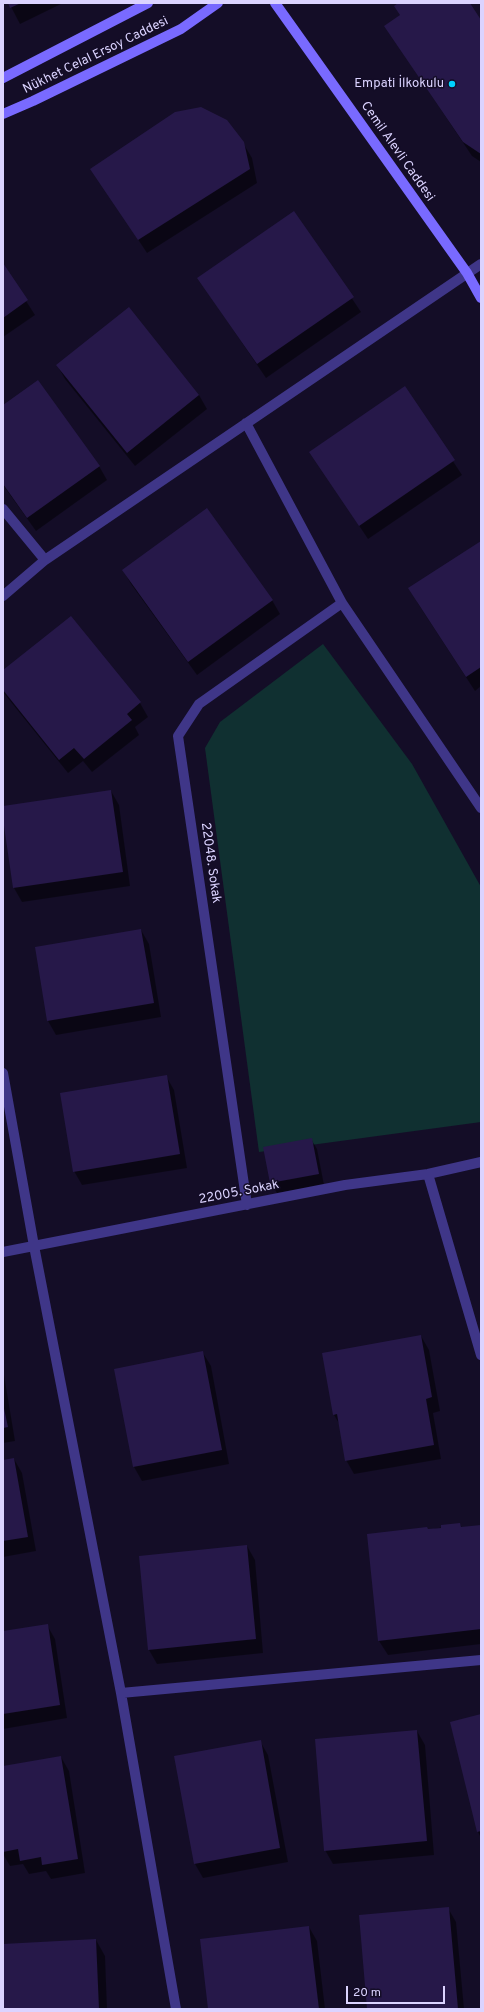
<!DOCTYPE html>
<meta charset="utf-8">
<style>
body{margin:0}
#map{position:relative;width:484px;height:2012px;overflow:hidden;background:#140d27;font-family:Overpass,sans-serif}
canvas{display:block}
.frame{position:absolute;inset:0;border:4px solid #dbd3ff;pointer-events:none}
.scale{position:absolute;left:346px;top:1986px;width:99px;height:18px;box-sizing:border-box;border:2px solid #dbd3ff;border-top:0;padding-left:5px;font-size:12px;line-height:14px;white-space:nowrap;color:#dbd3ff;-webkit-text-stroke:3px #140d27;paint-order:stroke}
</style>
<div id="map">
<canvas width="484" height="2012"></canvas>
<div class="frame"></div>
<div class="scale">20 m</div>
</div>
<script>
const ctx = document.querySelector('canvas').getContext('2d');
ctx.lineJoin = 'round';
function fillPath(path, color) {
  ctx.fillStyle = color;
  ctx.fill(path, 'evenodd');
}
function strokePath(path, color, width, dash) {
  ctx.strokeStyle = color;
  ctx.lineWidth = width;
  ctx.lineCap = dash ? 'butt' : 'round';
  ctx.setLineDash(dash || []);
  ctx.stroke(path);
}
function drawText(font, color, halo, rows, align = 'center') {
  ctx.font = font + ' Overpass,sans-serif';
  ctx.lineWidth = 3;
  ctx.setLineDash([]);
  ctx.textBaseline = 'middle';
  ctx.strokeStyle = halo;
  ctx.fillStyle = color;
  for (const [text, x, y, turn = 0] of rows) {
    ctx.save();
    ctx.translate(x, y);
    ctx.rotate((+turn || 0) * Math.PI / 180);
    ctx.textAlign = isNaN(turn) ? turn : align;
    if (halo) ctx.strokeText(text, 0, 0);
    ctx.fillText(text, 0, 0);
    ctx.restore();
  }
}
fillPath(new Path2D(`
 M323 644 412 764 481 887V1122L259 1152 205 748 220 722Z`), '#103031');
fillPath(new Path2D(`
 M9 3H63L20 24Z
 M400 3H468L481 21V162L472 156 385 26 401 16Z
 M243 143 252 158 257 183 147 253 92 170Z
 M294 212 361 312 266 378 198 278Z
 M3 265 35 315 3 337Z
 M57 365 199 395 207 409 135 466 65 379Z
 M405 388 462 475 368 539 310 452Z
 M3 406 99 466 107 480 36 531 3 485Z
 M481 542V686L475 691 417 602Z
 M123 570 272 600 280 614 197 675 131 584Z
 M71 617 140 703 148 717 135 727 139 735 92 772 83 761 68 773 3 692V671Z
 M111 791 119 805 130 886 22 902 14 888 3 807Z
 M141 930 149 944 161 1017 56 1035 48 1021Z
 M166 1076 174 1090 187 1168 82 1185 74 1171Z
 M311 1139 317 1149 324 1185 277 1193 271 1183 265 1148Z
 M421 1336 429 1350 440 1411 433 1413 441 1459 354 1474 346 1460 340 1425 334 1415Z
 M203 1353 211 1366 229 1464 142 1481 134 1467Z
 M3 1369 15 1441 3 1443Z
 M14 1459 22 1473 36 1551 3 1557V1461Z
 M460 1524 462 1528 481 1526V1644L388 1655 379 1641 428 1530Z
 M247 1546 255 1560 263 1653 157 1664 149 1650Z
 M47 1625 55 1639 67 1718 3 1729V1632Z
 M481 1715 480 1830 481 1838 478 1832 451 1723Z
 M417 1731 425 1745 434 1855 333 1864 325 1850Z
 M260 1741 268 1755 288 1862 203 1878 195 1864Z
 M61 1757 69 1771 85 1873 51 1879 46 1871 29 1874 23 1864 10 1866 3 1854V1767Z
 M448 1908 456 1922 464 2009H368Z
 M309 1927 317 1941 325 2009H209Z
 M96 1940 105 1956 107 2009H3V1945Z`), '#0007');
fillPath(new Path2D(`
 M8 3H21L10 8Z
 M398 3H470L481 20V154L463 142 384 26 400 15 394 6Z
 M201 107 227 120 244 142 250 169 138 240 90 169 175 112Z
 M294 211 354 297 257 364 197 278Z
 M3 263 28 300 3 318Z
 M129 307 199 395 127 453 56 365Z
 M38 380 100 466 27 518 3 484V405Z
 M405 386 455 460 359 526 309 452Z
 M207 508 273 600 188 662 122 570Z
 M481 541V667L466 677 408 588Z
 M71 616 141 702 127 714 132 720 84 759 74 748 59 760 3 690V670Z
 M111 790 123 872 13 888 3 819V806Z
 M141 929 154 1003 47 1021 35 947Z
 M167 1075 180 1154 73 1172 60 1093Z
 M312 1138 319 1174 270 1183 263 1147Z
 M421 1335 432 1397 426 1399 434 1445 345 1461 337 1414 333 1415 322 1353Z
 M203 1351 222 1450 133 1467 114 1369Z
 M3 1404 8 1427 3 1428Z
 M14 1458 28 1537 3 1541V1460Z
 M460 1523 461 1527 481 1525V1629L378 1641 367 1534 427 1527 428 1529 441 1528V1525Z
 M247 1545 256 1639 148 1650 139 1556Z
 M48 1624 60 1705 3 1714V1631Z
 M481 1714V1831L477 1832 450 1722Z
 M417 1730 427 1841 324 1851 315 1739Z
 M261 1740 280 1848 194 1864 174 1756Z
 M61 1756 78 1859 42 1865 41 1857 20 1861 18 1849 3 1852V1766Z
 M449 1907 458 2009H367L359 1915Z
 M309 1926 319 2009H208L200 1939Z
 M96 1939 99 2009H3V1944Z`), '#261849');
strokePath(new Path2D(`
 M246 423 342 603 481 808
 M3 509 45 560
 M3 596 45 560 481 264
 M3 1073 34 1246 121 1693 176 2009
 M428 1174 481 1355
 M247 1205 178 736 199 704 342 603
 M3 1252 345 1185 428 1174 481 1162
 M121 1693 481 1660`), '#3f3688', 10);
strokePath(new Path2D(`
 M275 3 467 273 481 298
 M3 78 148 3
 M3 114 33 101 181 29 218 3`), '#796aff', 10);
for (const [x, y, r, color] of [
 [452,84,4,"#00d2fe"]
]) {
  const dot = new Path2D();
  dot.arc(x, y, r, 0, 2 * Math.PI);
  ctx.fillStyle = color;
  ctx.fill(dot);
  strokePath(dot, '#140d27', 1.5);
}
drawText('13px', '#dbd3ff', '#140d27', [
 ["Nükhet Celal Ersoy Caddesi",96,56,-26],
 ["Cemil Alevli Caddesi",397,152,55],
 ["22048. Sokak",210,863,82],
 ["22005. Sokak",239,1193,-11]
]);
drawText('13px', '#dbd3ff', '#140d27', [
 ["Empati İlkokulu",444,84]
], 'right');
</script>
